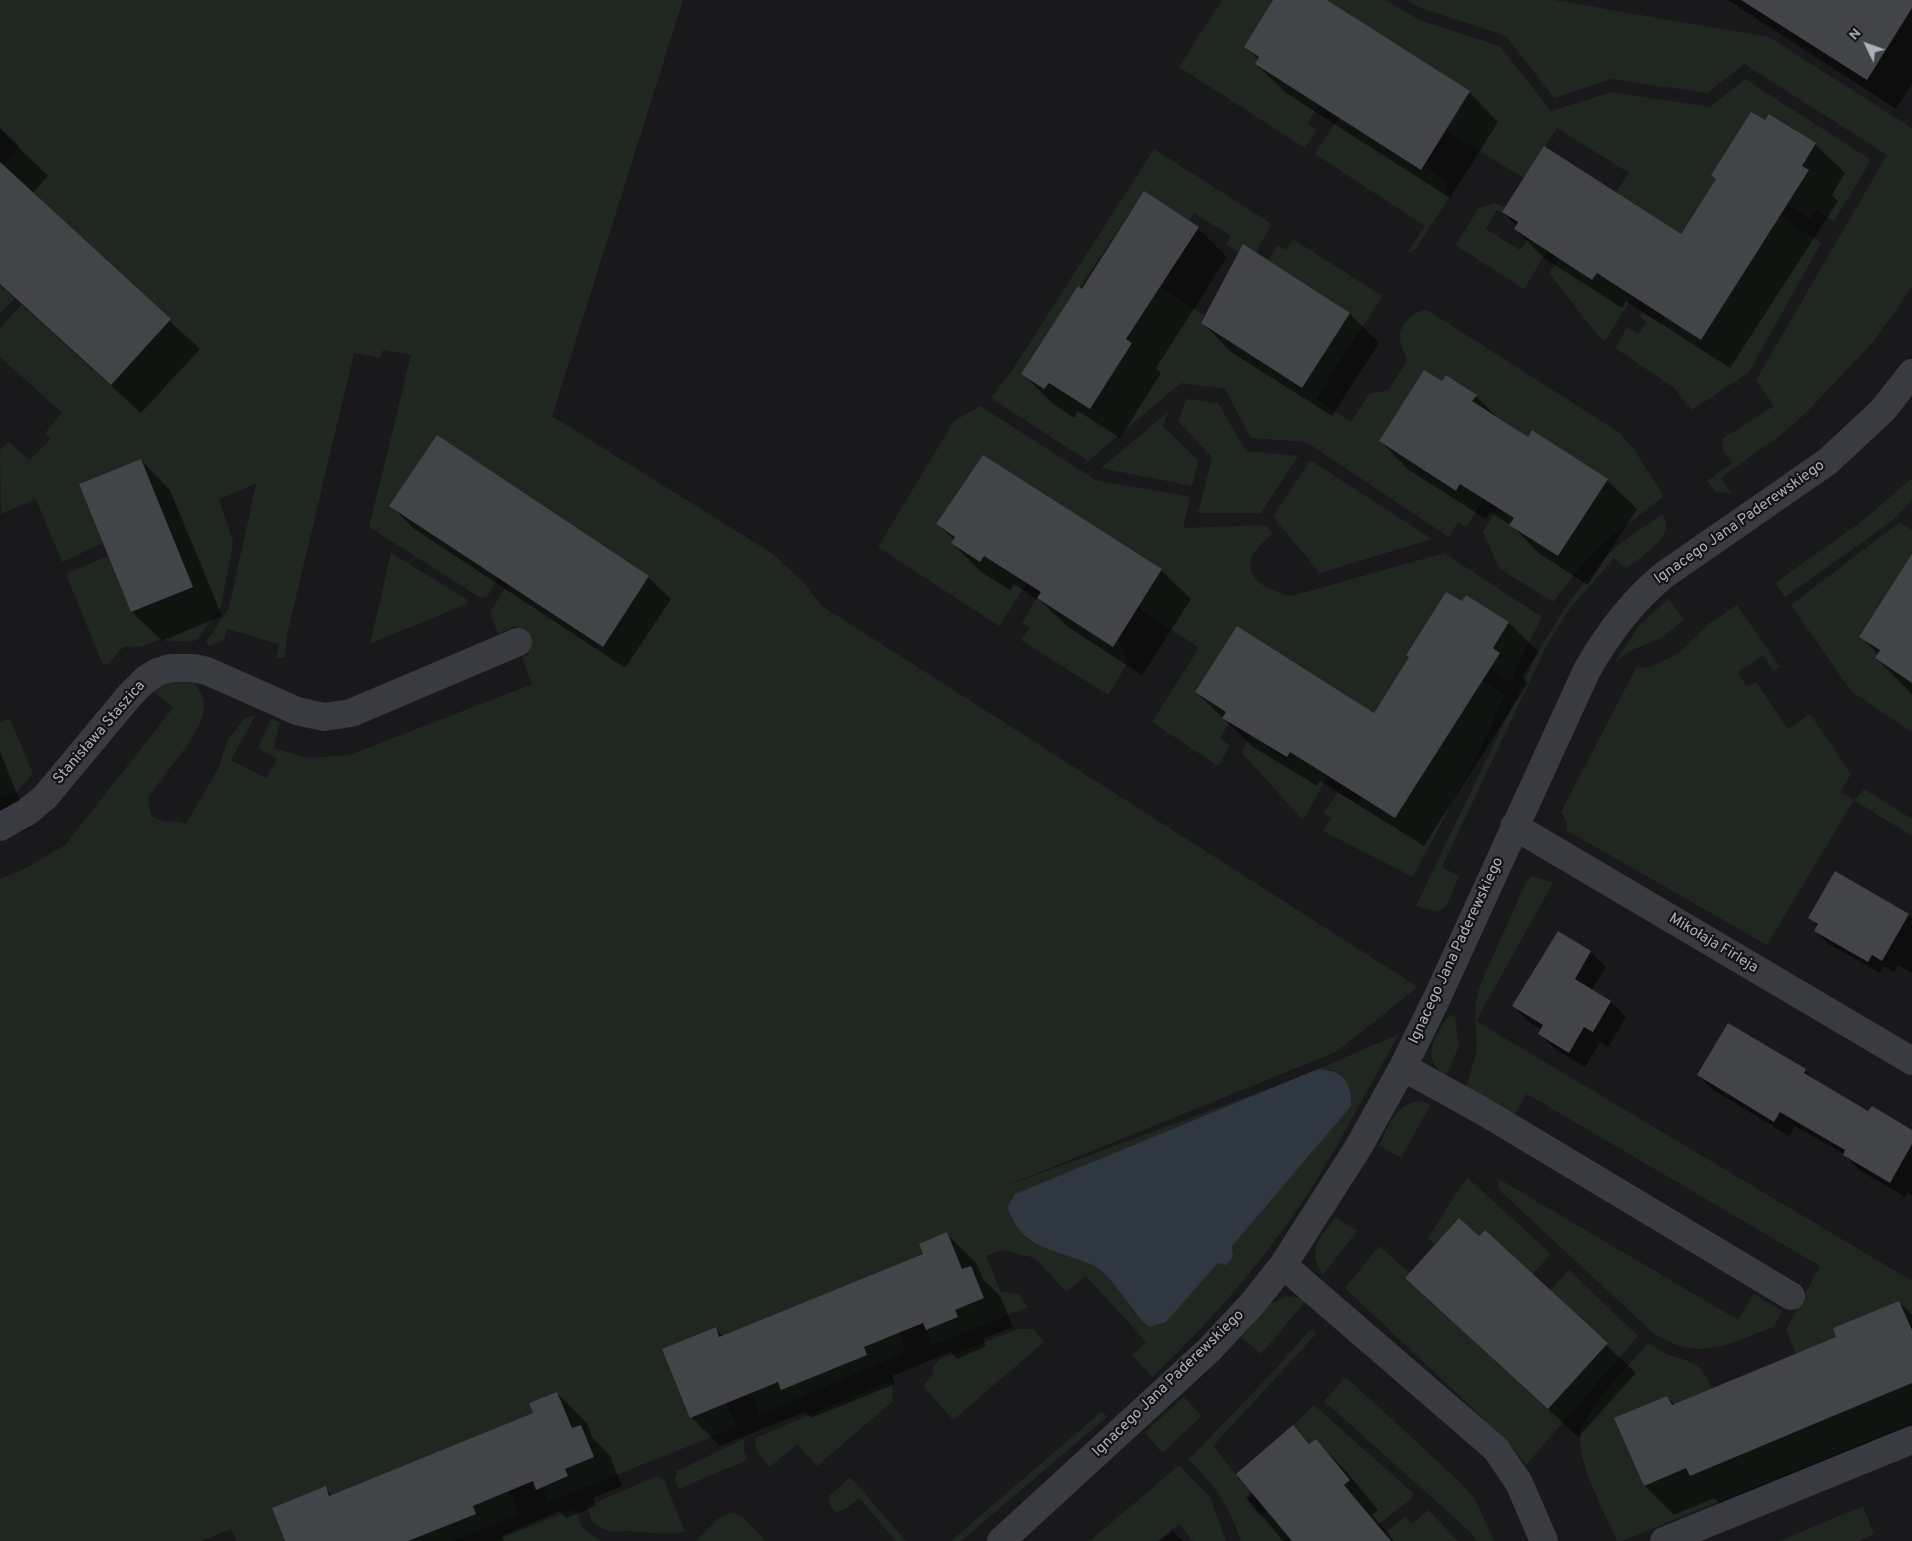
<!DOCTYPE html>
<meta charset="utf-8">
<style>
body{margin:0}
#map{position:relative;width:1912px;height:1541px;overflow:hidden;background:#19191c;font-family:Overpass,sans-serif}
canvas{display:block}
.north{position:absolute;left:1842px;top:20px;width:50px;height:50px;-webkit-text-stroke:4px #141417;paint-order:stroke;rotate:312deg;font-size:14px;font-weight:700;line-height:20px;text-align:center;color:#acb0bb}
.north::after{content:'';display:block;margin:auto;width:18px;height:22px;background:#acb0bb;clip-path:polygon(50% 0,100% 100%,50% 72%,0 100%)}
</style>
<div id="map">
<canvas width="1912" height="1541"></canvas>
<div class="north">N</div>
</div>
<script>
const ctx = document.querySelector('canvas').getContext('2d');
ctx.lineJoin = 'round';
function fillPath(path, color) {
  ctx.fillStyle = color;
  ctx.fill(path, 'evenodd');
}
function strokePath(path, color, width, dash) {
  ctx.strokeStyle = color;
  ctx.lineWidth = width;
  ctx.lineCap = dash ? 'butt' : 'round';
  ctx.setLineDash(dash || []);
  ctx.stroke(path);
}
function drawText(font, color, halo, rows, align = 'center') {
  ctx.font = font + ' Overpass,sans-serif';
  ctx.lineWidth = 4.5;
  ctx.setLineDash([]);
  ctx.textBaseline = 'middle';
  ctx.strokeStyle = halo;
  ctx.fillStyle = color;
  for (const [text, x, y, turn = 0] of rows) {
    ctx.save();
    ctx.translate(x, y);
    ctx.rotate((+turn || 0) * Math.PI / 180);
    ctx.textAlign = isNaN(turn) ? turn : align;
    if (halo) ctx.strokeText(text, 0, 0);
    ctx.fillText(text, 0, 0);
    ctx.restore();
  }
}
fillPath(new Path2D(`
 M0 0H683L552 416 773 554 804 583 822 606 1418 987 1336 1052 998 1189 1303 1076 1016 1194 1007 1207 1029 1241 1094 1265 1114 1282 1136 1316 1166 1322 1218 1263 1233 1258 1232 1246 1332 1070 1318 1069 1399 1034C1371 1083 1345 1134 1315 1182 1270 1254 1213 1320 1152 1377L1132 1355 1146 1342 1086 1276 1066 1292 1035 1258 1003 1250 986 1256 1001 1292 1018 1294 1028 1307 932 1345 926 1330 958 1317 955 1310 984 1298 971 1266 962 1269 947 1233 923 1254 719 1337 715 1327 662 1349 725 1403 737 1427 548 1502 543 1487 568 1477 565 1469 594 1457 581 1425 572 1428 557 1392 529 1403 533 1413 329 1496 326 1487 272 1508 285 1541H236L231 1529 201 1541H0V879L24 869 65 845 173 708 153 691C165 679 180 678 195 683 199 690 204 697 204 704 205 733 162 774 148 799L151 815C169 828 173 817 186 824L219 767 228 739 246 717 255 716 231 760 266 778 277 759 258 748 271 719 280 722 273 748 307 758 350 755 532 684 522 657 529 655 516 626 498 634 490 612 508 584 602 647 649 576 437 435 390 506 498 578 487 597 481 598 369 527 411 355 383 350 380 358 354 353 287 635 285 657 276 658 279 644 227 629 224 640 210 646 206 642 229 608 256 484 219 499 233 542 221 607 198 638 192 642 159 640 143 646 123 647 108 664 103 665 66 574 108 556 131 612 193 586 141 459 79 484 103 543 62 562 36 499 1 514 0 450 9 442 30 460 51 439 45 433 62 413 0 357V328L22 304 111 385 171 319 3 165 20 146 0 128Z
 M1222 0H1273L1244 47 1260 57 1255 64 1319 105 1308 123 1317 130 1305 148 1179 67Z
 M1327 0H1386L1419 20 1500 46 1551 111 1612 92 1710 107 1745 79 1871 160 1834 221 1816 210 1810 219 1787 205 1809 171 1802 166 1816 143 1770 114 1764 120 1751 112 1711 175 1716 179 1676 241 1611 199 1629 173 1557 128 1524 178 1445 130 1470 91Z
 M1407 0H1554L1769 37 1912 128V287L1874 341 1807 412 1782 434 1721 478 1731 493 1716 492 1707 481 1732 463 1723 450 1722 439 1774 406 1756 380 1887 155 1744 64 1707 93 1611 79 1554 98 1506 36 1418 7Z
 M1343 111 1447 181V194L1450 196 1415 250 1407 253 1425 226 1315 154Z
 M1154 149 1272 224 1251 260 1226 244 1231 236 1194 213 1189 220 1144 192 1021 374 1044 389 1049 383 1090 409 1132 343 1126 339 1160 287 1204 315 1201 323 1302 388 1350 313 1268 260 1278 245 1286 250 1293 239 1382 296 1316 399 1351 422 1369 394 1388 390 1407 361C1405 354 1400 344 1400 337 1400 324 1414 311 1427 310L1620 433 1633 448 1664 496 1609 538 1584 562 1553 602 1499 568 1483 532 1497 508 1514 518 1509 525 1559 556 1608 479 1532 430 1528 437 1472 401 1476 394 1446 375 1442 381 1424 370 1379 441 1456 491 1461 484 1484 499 1467 527 1458 522 1449 537 1306 442 1251 438 1225 389 1181 383 1088 461 991 398 1013 369Z
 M1494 203 1505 207 1502 212 1497 210 1486 229 1520 250 1528 239 1547 251 1524 289 1455 245 1479 208Z
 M1780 216 1821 243 1749 372 1692 410 1673 387 1615 348 1627 328 1638 334 1647 322 1639 317 1642 312 1661 324 1665 317Z
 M1563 252 1573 267 1592 280 1597 273 1633 296 1605 341 1599 337 1549 273Z
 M0 284 18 295 0 314Z
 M1186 399 1218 403 1246 451 1298 456 1261 513H1198L1212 457 1178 421Z
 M980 406 1096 480 1190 497 1183 528 1266 525 1273 534C1232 564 1251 587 1292 596L1444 553 1542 617 1522 656 1511 682 1490 669 1500 653 1493 648 1509 622 1466 595 1462 601 1446 592 1406 654 1409 657 1369 720 1351 698 1237 626 1195 692 1226 712 1223 718 1229 723 1220 738 1230 746 1218 766 1152 722 1199 648 1138 607 1162 569 1077 515 1072 522 1050 508 1055 501 983 455 936 524 955 537 951 543 980 562 984 556 1027 583 999 626 878 547 954 421Z
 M1168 412 1163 426 1199 461 1192 486 1101 468Z
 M1310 460 1432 539 1320 573 1273 517Z
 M1912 478V500L1892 521 1785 597 1775 583 1865 519Z
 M1662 514C1679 535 1640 557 1626 569L1614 558 1568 611 1546 647 1442 867 1459 876C1447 903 1450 919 1416 906L1537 654C1559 616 1583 578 1615 548 1629 536 1647 526 1662 514Z
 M1900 522 1912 530V582L1859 637 1880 650 1875 659 1912 683V732L1851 691 1791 605Z
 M391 553 468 600 466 604 370 644Z
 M1037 598 1112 646 1117 639 1128 662 1108 695 1021 640 1030 628 1022 623Z
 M1668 599 1684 619 1662 638 1634 649 1615 662 1639 626Z
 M1737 605 1780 667 1773 671 1763 655 1738 672 1747 687 1756 682 1788 729 1810 714 1851 774 1840 792 1854 800 1864 789 1912 819V836L1854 800 1767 945 1566 830 1567 822 1561 812 1636 668 1650 667 1679 653 1710 623Z
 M1475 677 1505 695 1480 749 1413 877 1323 831 1331 818 1324 813 1338 792 1357 804 1362 797 1395 818 1471 698Z
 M8 719 11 721 33 774 17 791 0 798V723Z
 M1255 730 1272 741 1268 748 1286 759 1290 752 1328 776 1303 820 1241 752Z
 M1532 876 1553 883 1476 1021 1912 1281V1323L1910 1324 1899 1301 1833 1328 1836 1337 1796 1354 1786 1330 1820 1266 1527 1094 1513 1117 1466 1087 1477 1051 1475 1005 1480 985 1526 882Z
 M1450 1014 1455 1017 1459 1046 1446 1076C1418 1057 1436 1036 1450 1014Z
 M1418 1101 1431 1104 1401 1158 1379 1145C1390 1124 1394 1106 1418 1101Z
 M1467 1177 1551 1254 1527 1280 1485 1230 1479 1236 1459 1218 1435 1245 1428 1238Z
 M1499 1179 1738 1320 1754 1294 1782 1311 1774 1327C1725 1344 1701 1364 1652 1332L1498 1189Z
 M1335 1217 1357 1231 1323 1275C1306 1250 1320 1239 1335 1217Z
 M1379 1246 1410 1273 1405 1278 1548 1409 1608 1343 1562 1301 1544 1296 1569 1270 1638 1336 1526 1465 1509 1443 1345 1288Z
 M1286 1296 1299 1298 1305 1302 1261 1354 1241 1337 1269 1305Z
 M1018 1329H1033L1044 1342 953 1420 923 1386 932 1376 934 1365 939 1360Z
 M1310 1330 1316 1334 1213 1446 1251 1493 1245 1498 1260 1516 1267 1511 1292 1541H1241C1227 1502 1217 1489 1189 1459L1274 1371Z
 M900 1332 905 1352 760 1415 751 1393 778 1382 781 1390 864 1347Z
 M1648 1343C1655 1347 1662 1352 1669 1355 1694 1363 1701 1362 1712 1389L1672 1406 1667 1396 1615 1418 1644 1486 1686 1468 1690 1476 1887 1394 1885 1386 1899 1380 1903 1387 1912 1383V1423L1622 1541H1617C1606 1514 1575 1461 1581 1432 1586 1406 1631 1364 1648 1343Z
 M1346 1377 1462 1484 1475 1499 1494 1541H1477L1467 1529 1324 1401Z
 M892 1380 893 1401 817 1466 797 1444 770 1467C761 1458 755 1451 755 1438Z
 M1184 1397 1202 1416 1162 1453 1145 1432Z
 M1314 1405 1413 1493 1411 1499 1378 1525 1344 1485 1350 1480 1316 1439 1309 1444 1293 1425Z
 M1102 1411 1107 1417 961 1541H951Z
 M744 1439V1451L747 1460 679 1489 675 1480 677 1471Z
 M1179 1465 1210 1497 1226 1541H1193L1179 1524 1158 1541H1090Z
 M657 1476 664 1480 685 1532 666 1534 627 1531 613 1532 603 1529 592 1522 587 1506Z
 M849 1478 854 1481 906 1541H896L859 1498 844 1510 836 1512 830 1505 829 1496Z
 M509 1491 519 1515 453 1541H409L406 1534 476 1514 473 1506Z
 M1863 1506 1874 1534 1858 1541H1779Z
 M576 1508 582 1527 601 1541H495Z
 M1428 1510 1458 1541H1391L1385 1533 1405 1516 1412 1524Z
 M731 1513 742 1517 766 1541H696L718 1519Z`), '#1f2720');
fillPath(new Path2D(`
 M1318 1069C1344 1071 1351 1081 1351 1106L1232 1246 1233 1257 1226 1265 1218 1263 1166 1322 1149 1327C1128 1309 1119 1283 1096 1267 1090 1263 1081 1261 1074 1258 1039 1245 1022 1245 1007 1207L1015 1194Z`), '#2f3840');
fillPath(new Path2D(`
 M1275 0H1325L1469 92 1498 122 1450 198 1286 93 1256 64 1259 60 1245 46Z
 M1728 0H1910L1912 1V84L1896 109Z
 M1770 115 1815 144 1845 173 1832 195 1838 201 1730 368 1626 301 1622 308 1544 258 1515 229 1517 226 1503 212 1681 236 1717 180Z
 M0 129 48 176 32 194 200 349 141 413 0 285Z
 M1198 228 1227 257 1156 368 1161 373 1120 438 1078 411 1074 418 1052 403 1023 374 1082 291Z
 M1244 246 1350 314 1379 343 1332 416 1231 352 1202 322Z
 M1443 383 1476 396 1501 421 1528 438 1533 432 1607 480 1637 509 1588 585 1540 554 1513 527 1490 512 1486 519 1409 470 1380 441Z
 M983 456 1161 570 1191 599 1142 675 1068 627 1043 603 1014 584 1010 590 981 572 952 543 954 540 937 524Z
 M141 460 170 490 222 616 162 641 132 612 80 485Z
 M391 506 648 577 671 599 625 668 413 528Z
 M1912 583V694L1876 658 1879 655 1861 637Z
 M1466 596 1509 623 1538 652 1522 677 1528 683 1424 846 1320 781 1317 786 1253 747 1196 692 1374 715Z
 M0 752 31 828 0 841Z
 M1836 873 1912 917V973L1898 965 1894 972 1884 966 1880 973 1827 943 1815 931 1818 926 1810 918Z
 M1558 933 1591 952 1606 967 1591 991 1611 1002 1626 1017 1608 1047 1600 1042 1585 1067 1555 1049 1540 1034 1542 1030 1528 1021 1513 1006Z
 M1805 1070 1816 1082 1869 1113 1912 1132V1195L1908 1192 1905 1197 1859 1170 1844 1154 1795 1126 1789 1136 1713 1090 1698 1075Z
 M1485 1232 1636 1373 1578 1437 1407 1278 1479 1238Z
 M947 1234 976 1263 983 1279 1000 1296 1013 1327 983 1339 986 1346 957 1359 951 1352 892 1376 895 1384 811 1418 805 1412 720 1446 691 1417 715 1328 723 1336 925 1254Z
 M1899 1302 1912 1315V1425L1720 1504 1714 1498 1674 1515 1645 1486 1616 1418 1667 1397 1675 1405 1838 1337Z
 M557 1393 586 1422 593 1438 610 1456 622 1486 593 1498 596 1506 566 1518 559 1511 502 1536 504 1541H287L325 1488 333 1496 535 1413Z
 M1293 1427 1311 1445 1316 1441 1345 1470 1378 1510 1372 1515 1394 1541H1283L1247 1498 1253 1493Z
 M1172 1531 1183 1541H1160Z`), '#0007');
fillPath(new Path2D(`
 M1273 0H1327L1470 91 1421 170 1255 64 1259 57 1244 47Z
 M1741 0H1912V8L1867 80Z
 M1751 112 1765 120 1769 114 1816 143 1802 166 1809 170 1701 340 1597 273 1592 280 1549 252 1514 229 1518 222 1502 212 1544 146 1681 234 1716 179 1711 175Z
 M0 162 171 319 111 385 0 284Z
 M1144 191 1199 227 1126 339 1132 343 1090 409 1049 383 1044 389 1021 374 1078 286 1082 289Z
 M1243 244 1350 313 1302 388 1201 323Z
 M1424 370 1442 381 1446 375 1477 395 1472 401 1528 437 1532 430 1608 479 1558 556 1509 525 1514 518 1460 484 1456 491 1379 441Z
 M437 435 649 576 603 647 389 506Z
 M983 455 1162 569 1113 647 1037 598 1041 592 984 556 980 562 951 543 955 537 936 524Z
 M141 459 193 587 131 612 79 484Z
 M1912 554V683L1875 658 1880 650 1859 637Z
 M1446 592 1462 601 1466 595 1509 622 1493 648 1500 653 1395 818 1290 752 1287 757 1222 718 1226 712 1195 692 1237 626 1374 713 1409 657 1406 655Z
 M1835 871 1909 914 1882 961 1872 955 1868 962 1814 931 1818 924 1808 918Z
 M1558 931 1591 951 1575 979 1611 1001 1593 1032 1584 1027 1569 1053 1538 1034 1543 1025 1512 1006Z
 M1728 1023 1806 1069 1804 1073 1868 1111 1872 1106 1912 1130V1144L1890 1183 1843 1155 1845 1150 1780 1112 1774 1122 1697 1075Z
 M1459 1218 1479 1236 1485 1230 1608 1343 1548 1409 1405 1278Z
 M947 1232 962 1269 971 1266 984 1298 955 1310 958 1317 926 1330 923 1323 864 1347 867 1355 781 1390 778 1382 690 1418 662 1349 716 1327 719 1337 923 1254 919 1244Z
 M1899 1301 1912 1330V1383L1690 1476 1686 1468 1644 1486 1614 1418 1667 1396 1672 1405 1836 1337 1833 1328Z
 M557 1392 572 1428 581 1425 594 1457 565 1469 568 1476 536 1490 533 1481 473 1506 476 1514 408 1541H285L272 1508 326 1486 329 1496 533 1413 529 1403Z
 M1293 1425 1309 1444 1316 1439 1350 1480 1344 1485 1391 1541H1292L1236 1474Z`), '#434448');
strokePath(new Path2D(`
 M1514 826 1912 1061
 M0 827 27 812 45 797 130 695 145 680 157 672 171 668H194L207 671 297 711 324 717 351 713 518 642
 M1403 1067 1486 1113 1791 1296
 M1283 1265 1496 1449 1519 1483 1544 1541
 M1001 1541 1209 1350 1253 1303 1283 1265 1358 1148 1403 1067 1436 1000 1587 670C1608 633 1631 602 1664 575L1827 462 1883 410 1912 373
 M1664 1541 1912 1440`), '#3a3b41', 28);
drawText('15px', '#acb0bb', '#141417', [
 ["Ignacego Jana Paderewskiego",1740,523,-35],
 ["Stanisława Staszica",100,733,-49],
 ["Mikołaja Firleja",1713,944,31],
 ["Ignacego Jana Paderewskiego",1457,951,-65],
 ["Ignacego Jana Paderewskiego",1169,1384,-44]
]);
</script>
